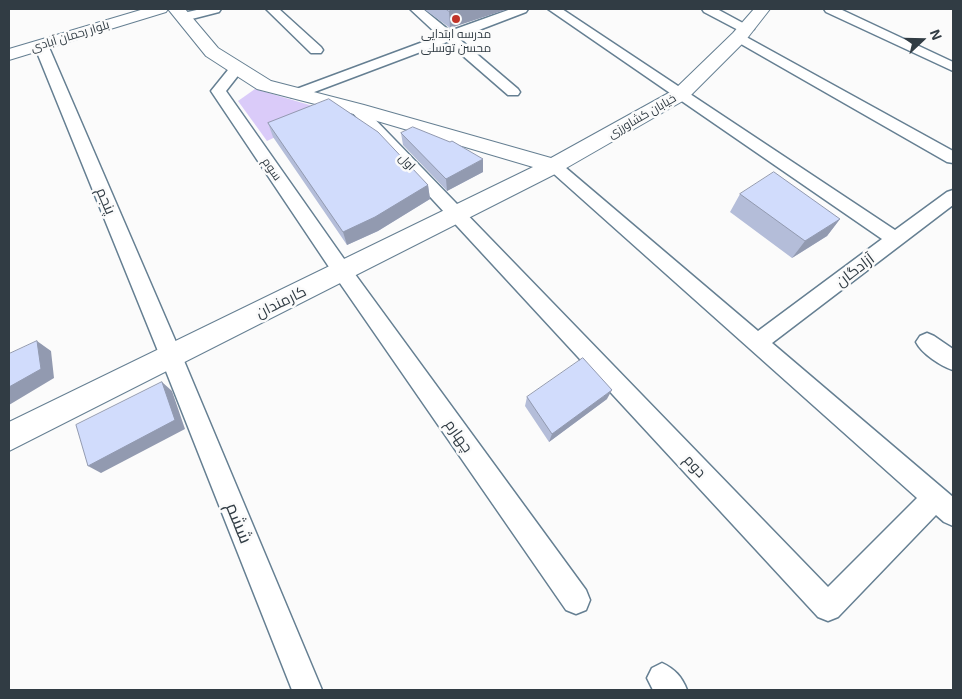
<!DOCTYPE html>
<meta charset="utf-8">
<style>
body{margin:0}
#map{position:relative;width:962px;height:699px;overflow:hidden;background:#fbfbfb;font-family:"Exo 2",sans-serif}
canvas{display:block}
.frame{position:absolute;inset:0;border:10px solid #313c44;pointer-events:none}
.north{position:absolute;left:897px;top:15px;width:50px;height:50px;-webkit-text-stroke:4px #fbfbfb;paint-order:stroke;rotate:69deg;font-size:14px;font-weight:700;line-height:20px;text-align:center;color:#313c44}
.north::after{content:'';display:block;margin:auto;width:18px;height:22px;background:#313c44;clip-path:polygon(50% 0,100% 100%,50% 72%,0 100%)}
</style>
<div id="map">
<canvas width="962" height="699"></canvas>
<div class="frame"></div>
<div class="north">N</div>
</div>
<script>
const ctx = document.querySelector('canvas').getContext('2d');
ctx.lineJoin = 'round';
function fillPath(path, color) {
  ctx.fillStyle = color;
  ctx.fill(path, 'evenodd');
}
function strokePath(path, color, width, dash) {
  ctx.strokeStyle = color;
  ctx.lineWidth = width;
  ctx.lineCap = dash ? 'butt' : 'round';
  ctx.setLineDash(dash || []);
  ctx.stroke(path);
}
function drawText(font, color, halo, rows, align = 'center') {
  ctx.font = font + ' "Exo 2",Cairo,sans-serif';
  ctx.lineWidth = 5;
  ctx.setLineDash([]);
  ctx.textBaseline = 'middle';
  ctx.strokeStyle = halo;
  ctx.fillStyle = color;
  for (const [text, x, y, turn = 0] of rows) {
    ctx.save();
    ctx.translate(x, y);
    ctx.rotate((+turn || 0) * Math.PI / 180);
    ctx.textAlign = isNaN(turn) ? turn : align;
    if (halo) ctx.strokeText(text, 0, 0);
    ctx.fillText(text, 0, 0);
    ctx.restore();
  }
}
fillPath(new Path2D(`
 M255 89 330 111 267 141 238 101Z`), '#dacbf9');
const street = new Path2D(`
 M201 9H221L219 12 184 21 178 17 179 14Z
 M266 9H279L321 47 323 50 321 53H311Z
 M410 9H423L450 31 511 9H528L526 12 458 38 518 89 520 92 518 95H508L447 42 301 97H291L289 94 291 91 439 36Z
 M548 9H562L895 230 947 192 953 190V205L772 343 953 497V526L944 522 936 515 838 617 828 621 818 617 349 109 352 106H362L828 587 917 498 545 166 547 162 553 160 559 162 758 331 882 239Z
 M702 9H717L754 29 747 33 742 32 704 12Z
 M824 9H840L953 62V71L826 12Z
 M739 33 953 151V163L947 162 734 40 732 37 734 34Z
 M41 41 48 45 182 356 322 690H292L160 356 34 45Z
 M237 64 242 65 244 68 226 91 349 266 586 590 590 600 586 610 576 614 566 610 335 276 211 91 232 65Z
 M927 333 934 336 953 349V370C941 366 922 354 916 342L920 336Z
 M662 663C675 669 682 677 687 690H653L647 678 652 668Z`);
const secondary = new Path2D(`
 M144 9H185L218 48 271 81 364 105 551 158 674 90 733 33 754 9H770L745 41 688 98 561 171 9 451V422L533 167 350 113 257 89 206 56 168 9 166 12 9 60V49Z`);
strokePath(street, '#657f92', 3);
strokePath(secondary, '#657f92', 2);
fillPath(street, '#fff');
fillPath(secondary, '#fff');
fillPath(new Path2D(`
 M424 9H508L450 28Z
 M268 123 428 185 430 199 378 231 347 245 273 137Z
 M401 133 483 172 447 191 403 145Z
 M740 194 840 219 827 236 792 258 730 212Z
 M527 397 607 399 549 442 525 406Z`), '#b4bdd9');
fillPath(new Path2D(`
 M455 9H508L450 28 449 11Z
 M483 159V172L447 191 446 179Z
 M428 185 430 199 378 231 347 245 343 232Z
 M840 219 827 236 792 258 805 241Z
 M37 341 51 351 54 378 9 405V387Z
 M162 382 172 391 185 429 101 473 88 466Z
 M612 390 607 399 549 442 552 434Z`), '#929ab0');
const building = new Path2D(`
 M446 9H455L449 11Z
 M329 99 378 132 428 185 375 217 343 232 268 123Z
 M413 127 450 142 452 141 483 159 446 179 401 133Z
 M774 172 840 219 805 241 740 194Z
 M37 341 41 369 9 387V354Z
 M583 358 612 390 552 434 527 397Z
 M162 382 175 420 88 466 76 425Z`);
fillPath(building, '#d1dcfc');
strokePath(building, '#929ab0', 1);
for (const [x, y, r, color] of [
 [456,19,5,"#c13328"]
]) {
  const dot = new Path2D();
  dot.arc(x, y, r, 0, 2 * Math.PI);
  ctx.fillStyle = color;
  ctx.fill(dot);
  strokePath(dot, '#fbfbfb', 2);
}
drawText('12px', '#313c44', '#fbfbfb', [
 ["مدرسه ابتدایی",456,34],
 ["محسن توسلی",456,48]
]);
drawText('12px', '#313c44', '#fbfbfb', [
 ["بلوار رحمان آبادی",70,36,-17],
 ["خیابان کشاورزی",642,116,-30],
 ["اول",407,162,46],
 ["سوم",272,169,55]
]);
drawText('15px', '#313c44', '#fbfbfb', [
 ["پنجم",106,201,67],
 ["آزادگان",855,270,-37],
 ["کارمندان",281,302,-26],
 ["چهارم",459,436,55],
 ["دوم",695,466,47]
]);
drawText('18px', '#313c44', '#fbfbfb', [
 ["ششم",239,523,68]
]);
</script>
